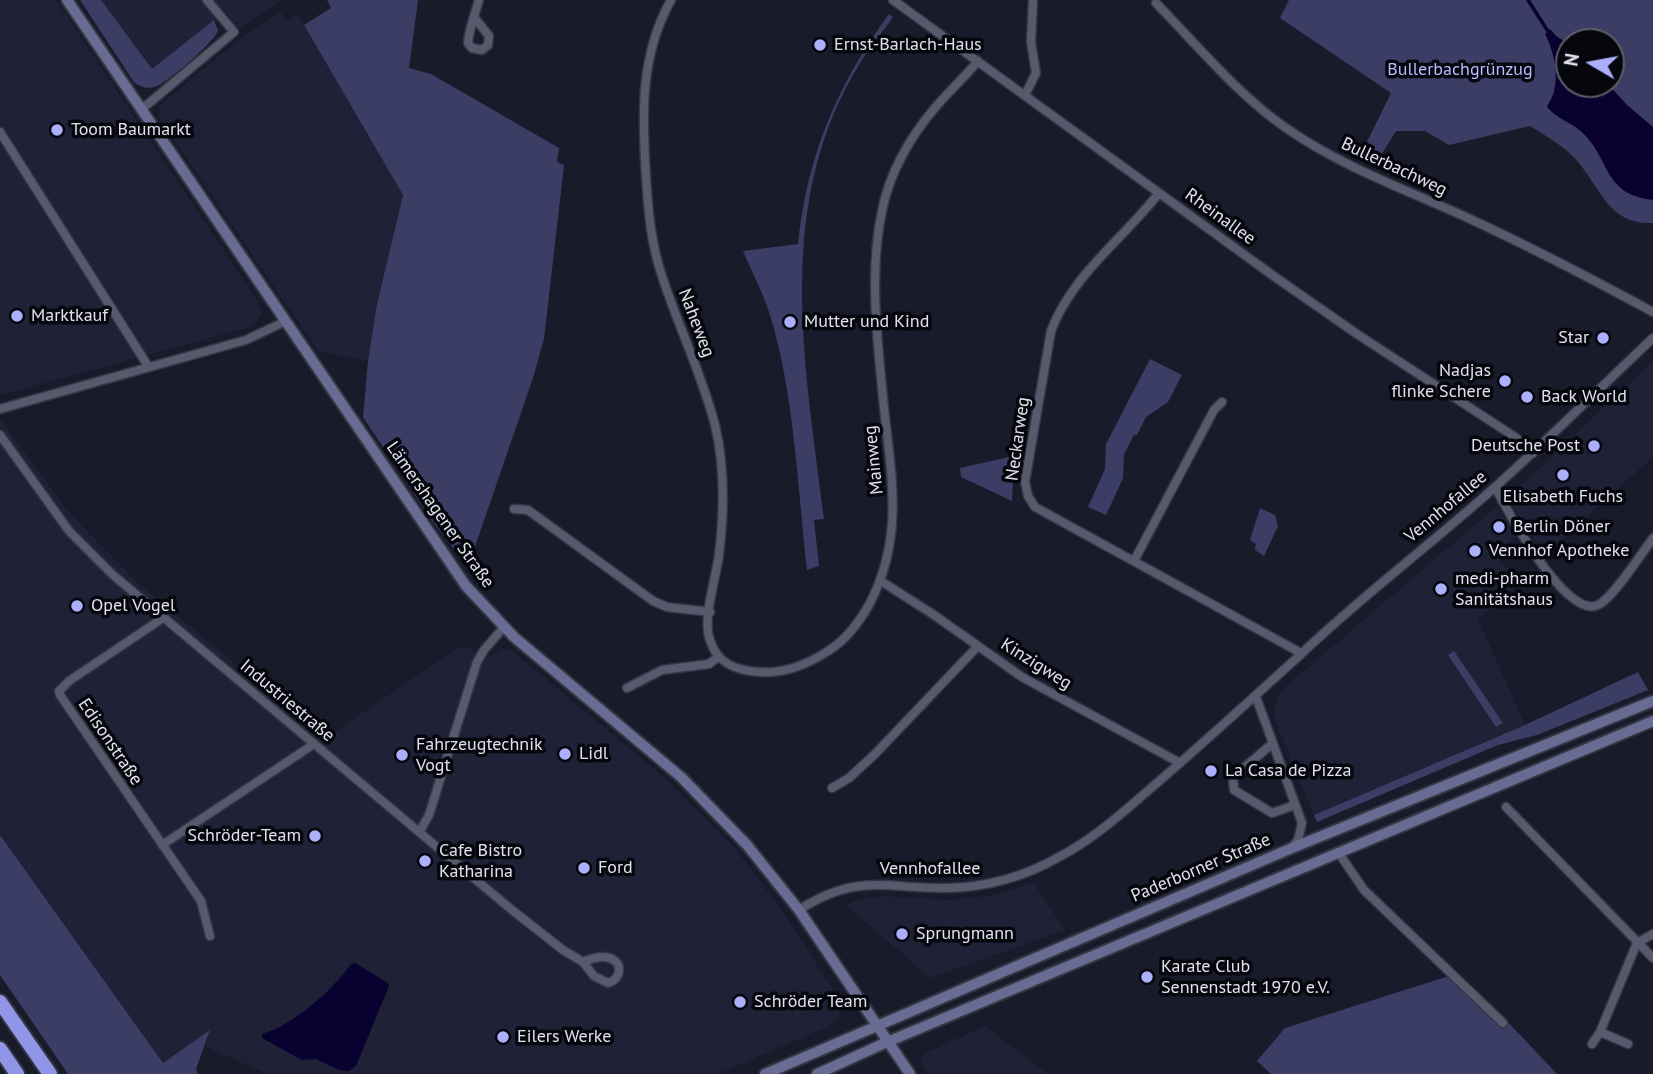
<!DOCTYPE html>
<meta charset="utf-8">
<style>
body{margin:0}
#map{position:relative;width:1653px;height:1074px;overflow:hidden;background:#191b2b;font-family:"PT Sans",sans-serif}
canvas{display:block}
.north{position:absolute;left:1555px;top:28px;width:70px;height:70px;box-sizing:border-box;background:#06060d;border:2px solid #5e5e67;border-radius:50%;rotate:280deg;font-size:19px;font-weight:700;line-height:28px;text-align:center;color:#e1e2ee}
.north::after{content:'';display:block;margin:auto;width:24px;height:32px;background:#aab0fb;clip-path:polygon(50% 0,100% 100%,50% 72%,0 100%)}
</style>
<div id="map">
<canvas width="1653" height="1074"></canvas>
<div class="north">N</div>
</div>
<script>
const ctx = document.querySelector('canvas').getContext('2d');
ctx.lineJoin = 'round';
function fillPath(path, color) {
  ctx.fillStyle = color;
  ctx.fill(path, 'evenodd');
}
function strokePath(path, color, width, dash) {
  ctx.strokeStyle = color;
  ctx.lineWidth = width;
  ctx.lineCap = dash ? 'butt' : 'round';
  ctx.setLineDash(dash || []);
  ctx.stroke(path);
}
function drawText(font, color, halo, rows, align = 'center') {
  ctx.font = font + ' "PT Sans",sans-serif';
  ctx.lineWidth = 7;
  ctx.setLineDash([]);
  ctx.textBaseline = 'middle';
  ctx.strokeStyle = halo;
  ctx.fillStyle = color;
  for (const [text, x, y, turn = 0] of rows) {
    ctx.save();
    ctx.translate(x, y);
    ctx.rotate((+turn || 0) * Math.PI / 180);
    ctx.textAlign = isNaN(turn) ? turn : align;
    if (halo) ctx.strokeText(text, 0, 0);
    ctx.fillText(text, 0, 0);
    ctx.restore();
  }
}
fillPath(new Path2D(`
 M0 0H56L255 297 262 312 254 326 0 395Z
 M101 0H282L239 28 225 12 152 70Z
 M281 12 286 21 297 13 403 195 377 304 368 361 318 351 159 118 160 107 166 100 245 35Z
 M1653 361V457L1544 555 1510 502 1511 495Z
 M0 419 71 515 136 581 324 739 458 648H469L487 658 502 649 511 650 665 778 734 847 784 913 843 1006 837 1019 827 1027 718 1074H268L206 1047 209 1031 163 1063 0 835Z
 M1497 506 1516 536 1496 555 1520 583 1478 619 1525 725 1314 815 1275 720 1274 712 1278 696 1285 687Z
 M1033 882 1065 930 930 978 846 905 854 901 881 896 950 900 970 898 996 895Z
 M985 1026 1048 1074H928L924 1068 920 1059 925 1053Z`), '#1f2137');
fillPath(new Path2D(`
 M80 0H101L152 69 214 20 218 31C215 41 166 84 155 87 147 89 140 87 134 82Z
 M327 0H418L409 68 431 74 559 148 557 162 564 165 544 339 533 378 468 567 432 521 363 417 368 361 377 304 403 195 304 25 331 8Z
 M1289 0H1653V223C1609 225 1601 189 1578 162 1565 146 1547 137 1530 126L1449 145 1425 131H1396L1375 165 1359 158 1391 93 1280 18ZM1569 42H1611V84H1569Z
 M889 14 893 17C883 32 871 45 862 60 772 201 805 364 824 519L814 520 819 566 807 570C798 490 794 392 770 315 763 293 752 272 743 251L798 244C807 156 837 85 889 14Z
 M1150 359 1182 375 1168 402 1146 417 1137 435H1134L1124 454 1123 478 1106 515 1088 507 1105 469 1106 444Z
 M1014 456 1012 501 961 477 960 468Z
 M1260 508 1275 515 1278 526 1264 556 1255 550 1256 544 1250 540Z
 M1454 651 1503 723 1496 727 1448 655Z
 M1638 672 1648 690 1537 735 1498 745 1317 822 1314 815 1525 725Z
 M0 835 163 1063 210 1030 196 1069 198 1074H68L0 975Z
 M1449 976 1483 1008 1489 1002 1557 1074H1271L1257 1061 1285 1028Z`), '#3b3d64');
fillPath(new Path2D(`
 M1550 29 1556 36 1569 44V84H1608L1627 105 1653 127V200C1600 194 1612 156 1578 129 1568 121 1556 118 1547 107 1549 102 1553 97 1554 91 1559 73 1553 49 1545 34Z
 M355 963 388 983 389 986 356 1066 349 1071 339 1070 316 1059 302 1060 262 1038V1034C292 1026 334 989 351 964Z`), '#090130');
strokePath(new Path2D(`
 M1528 0 1549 33`), '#090130', 3.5);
const minor = new Path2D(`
 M671 0C640 55 642 115 646 176 648 209 651 244 662 276 678 326 702 374 715 425 725 466 724 514 719 555 716 578 702 619 710 640 717 664 737 671 760 672 784 674 808 664 828 651 846 640 860 621 870 603 906 533 890 471 883 398 877 336 869 272 882 211 889 174 910 137 934 109 948 92 964 78 978 61
 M893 0 1275 277 1357 334 1515 437 1533 453
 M1156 3C1198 46 1237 94 1286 128 1342 167 1407 190 1468 218 1531 247 1592 279 1653 312
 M474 17 489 36 488 45 482 50 472 48 468 43C469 29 475 14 479 0
 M1025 95 1036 73 1031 42 1033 0
 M142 109 234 32 207 0
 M0 132 148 366
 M1159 193C1123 239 1072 275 1051 331L1025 482 1028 496 1035 507 1301 653
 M0 409 246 340 286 321
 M0 435 69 531 113 575 512 910 563 950 583 962 594 976 608 983C617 980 621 973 618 964 609 953 595 957 583 962
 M1495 487C1507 510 1566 620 1598 605 1613 598 1642 553 1653 538
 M514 509 528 510 653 601 667 607 710 612
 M1134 561 1214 410 1222 402
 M881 581 934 615 1022 677 1180 763
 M163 618 69 681 59 691 60 695 201 901 210 936
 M627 688 662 670 709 664 718 657
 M1256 697 1302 823 1298 840 1292 848
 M1272 744 1233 777 1234 790 1272 813 1295 805
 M832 788 849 778 875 754 978 646
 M1506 807 1653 958
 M420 831 429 815 477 662 484 650 504 627
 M162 845 314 744
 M1338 852 1364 890 1503 1023
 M799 910C858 872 885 889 948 888 988 887 1024 877 1059 857 1099 836 1131 805 1165 776 1211 736 1255 696 1300 655 1362 596 1430 545 1494 488 1549 439 1600 388 1653 338
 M1600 1032 1628 1044
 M1592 1044 1600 1032 1637 943 1653 934`);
const secondary = new Path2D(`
 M67 0 466 586 514 637 681 777 747 845 799 910 910 1074
 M765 1074 1292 848 1653 701
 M817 1074 887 1042 1653 721`);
const motorway = new Path2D(`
 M0 1002 50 1074
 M0 1049 17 1074`);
strokePath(minor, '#353643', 11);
strokePath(secondary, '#353643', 14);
strokePath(motorway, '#353643', 18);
strokePath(minor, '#57596d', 8);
strokePath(secondary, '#686b92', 10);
strokePath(motorway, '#9095e8', 14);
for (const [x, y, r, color] of [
 [820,45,7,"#aab0fb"],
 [57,130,7,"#aab0fb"],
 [17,316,7,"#aab0fb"],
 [790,322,7,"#aab0fb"],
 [1603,338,7,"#aab0fb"],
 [1505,381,7,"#aab0fb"],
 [1527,397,7,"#aab0fb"],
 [1594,446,7,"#aab0fb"],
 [1563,475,7,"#aab0fb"],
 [1499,527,7,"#aab0fb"],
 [1475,551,7,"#aab0fb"],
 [1441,589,7,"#aab0fb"],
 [77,606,7,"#aab0fb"],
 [565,754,7,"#aab0fb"],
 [402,755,7,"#aab0fb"],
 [1211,771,7,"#aab0fb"],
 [315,836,7,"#aab0fb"],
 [425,861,7,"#aab0fb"],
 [584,868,7,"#aab0fb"],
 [902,934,7,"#aab0fb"],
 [1147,977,7,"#aab0fb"],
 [740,1002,7,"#aab0fb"],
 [503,1037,7,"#aab0fb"]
]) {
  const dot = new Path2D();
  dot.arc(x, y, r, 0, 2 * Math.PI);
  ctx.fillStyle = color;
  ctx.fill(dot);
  strokePath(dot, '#06060d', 2.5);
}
drawText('18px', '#e1e2ee', '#06060d', [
 ["Ernst-Barlach-Haus",834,45],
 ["Toom Baumarkt",71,130],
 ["Marktkauf",31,316],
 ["Mutter und Kind",804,322],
 ["Star",1589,338,"right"],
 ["Nadjas",1491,371,"right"],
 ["flinke Schere",1491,392,"right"],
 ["Back World",1541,397],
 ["Deutsche Post",1580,446,"right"],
 ["Elisabeth Fuchs",1563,497,"center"],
 ["Berlin Döner",1513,527],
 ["Vennhof Apotheke",1489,551],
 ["medi-pharm",1455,579],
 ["Sanitätshaus",1455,600],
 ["Opel Vogel",91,606],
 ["Fahrzeugtechnik",416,745],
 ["Vogt",416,766],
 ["Lidl",579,754],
 ["La Casa de Pizza",1225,771],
 ["Schröder-Team",301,836,"right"],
 ["Cafe Bistro",439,851],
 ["Katharina",439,872],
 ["Ford",598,868],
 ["Sprungmann",916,934],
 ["Karate Club",1161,967],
 ["Sennenstadt 1970 e.V.",1161,988],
 ["Schröder Team",754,1002],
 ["Eilers Werke",517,1037]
], 'left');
drawText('18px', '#b6bcff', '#06060d', [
 ["Bullerbachgrünzug",1460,70]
]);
drawText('18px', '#e1e2ee', '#06060d', [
 ["Bullerbachweg",1394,167,25],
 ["Rheinallee",1220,217,36],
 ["Naheweg",696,323,69],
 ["Neckarweg",1018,439,-82],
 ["Mainweg",874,460,-96],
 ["Vennhofallee",1446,507,-40],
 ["Lämershagener Straße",440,515,55],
 ["Kinzigweg",1036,664,32],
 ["Industriestraße",287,701,40],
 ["Edisonstraße",110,742,56],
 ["Paderborner Straße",1201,868,-23],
 ["Vennhofallee",930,869]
]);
</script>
